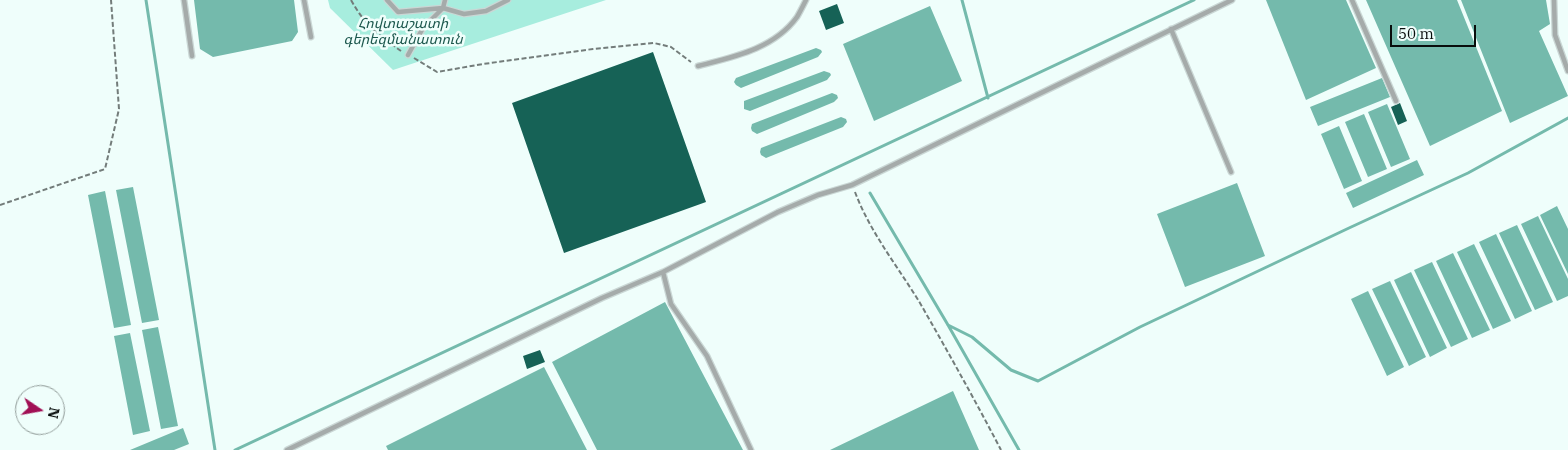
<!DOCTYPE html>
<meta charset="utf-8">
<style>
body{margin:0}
#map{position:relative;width:1568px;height:450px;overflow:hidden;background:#effefb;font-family:"IBM Plex Serif",serif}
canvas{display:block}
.north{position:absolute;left:15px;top:385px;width:50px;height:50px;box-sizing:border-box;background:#effefb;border:1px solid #939e9b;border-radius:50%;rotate:102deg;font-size:14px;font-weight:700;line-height:20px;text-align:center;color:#080d0c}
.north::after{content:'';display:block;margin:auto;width:18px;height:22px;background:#a11055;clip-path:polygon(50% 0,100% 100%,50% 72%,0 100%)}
.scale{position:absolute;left:1390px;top:25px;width:86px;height:22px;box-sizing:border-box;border:2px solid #080d0c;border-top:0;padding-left:6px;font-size:15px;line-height:18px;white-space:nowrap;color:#080d0c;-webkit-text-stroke:4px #effefb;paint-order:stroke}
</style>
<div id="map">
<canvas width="1568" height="450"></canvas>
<div class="north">N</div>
<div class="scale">50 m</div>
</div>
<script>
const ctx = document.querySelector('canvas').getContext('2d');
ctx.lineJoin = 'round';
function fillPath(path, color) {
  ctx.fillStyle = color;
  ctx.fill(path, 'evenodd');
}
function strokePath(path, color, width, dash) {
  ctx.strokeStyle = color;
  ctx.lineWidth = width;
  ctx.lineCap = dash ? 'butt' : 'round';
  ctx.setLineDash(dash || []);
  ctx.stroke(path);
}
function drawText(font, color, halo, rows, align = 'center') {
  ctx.font = font + ' "IBM Plex Serif","Noto Sans Armenian",serif';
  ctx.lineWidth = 5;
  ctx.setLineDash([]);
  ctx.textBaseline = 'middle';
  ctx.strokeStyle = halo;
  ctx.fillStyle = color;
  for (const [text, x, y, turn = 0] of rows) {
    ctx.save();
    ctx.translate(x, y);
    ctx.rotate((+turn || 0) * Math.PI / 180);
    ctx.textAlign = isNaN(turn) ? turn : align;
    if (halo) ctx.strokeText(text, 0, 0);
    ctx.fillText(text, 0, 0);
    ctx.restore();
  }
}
fillPath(new Path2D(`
 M328 0H606L393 70 330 8Z`), '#a7edde');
fillPath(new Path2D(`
 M194 0H294L298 32 292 41 213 57 200 49Z
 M1266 0H1346L1376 68 1306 100Z
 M1366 0H1457L1502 111 1430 146Z
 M1461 0H1546L1550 24 1539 31 1568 96 1510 123Z
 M930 6 962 81 874 121 843 44Z
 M816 48 821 50 822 52 818 57 741 88 736 85 734 82 736 78Z
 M824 71 830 73 831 75 827 80 750 111 744 109V101Z
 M1382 78 1390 97 1318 126 1310 107Z
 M832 93 837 95 838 98 834 102 757 134 752 131 751 128 752 124Z
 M1387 104 1410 159 1391 167 1368 112Z
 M1364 114 1387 169 1368 177 1345 122Z
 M841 117 846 119 847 122 843 127 766 158 761 155 760 152 761 148Z
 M1339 126 1362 181 1344 189 1321 134Z
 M1417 160 1424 175 1353 208 1346 193Z
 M1237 183 1265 256 1185 287 1157 214Z
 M133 187 159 320 142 323 116 190Z
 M105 191 131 325 114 328 88 195Z
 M1557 206 1568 229V274L1540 215Z
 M1538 216 1568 279V296L1557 301 1521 224Z
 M1517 225 1553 302 1535 310 1499 233Z
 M1496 234 1532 311 1515 319 1479 242Z
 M1474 244 1511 321 1493 329 1457 252Z
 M1453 253 1490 330 1472 338 1436 261Z
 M1432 262 1468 339 1451 347 1414 270Z
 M1411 272 1447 348 1430 357 1394 280Z
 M1390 281 1426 357 1409 366 1372 289Z
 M1368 291 1404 367 1387 376 1351 299Z
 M665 302 743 450H597L552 362Z
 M158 327 178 426 161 429 142 330Z
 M130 333 150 431 133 435 114 336Z
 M544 367 587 450H388L386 446Z
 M953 391 979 450H830Z
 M183 428 189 444 174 450H130Z`), '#74baac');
strokePath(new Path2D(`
 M146 0 215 450
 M962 0 988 98
 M870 193 948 325 1019 450
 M948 325 972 337 1011 370 1038 381 1140 327 1349 228 1468 173 1568 118
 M235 450 1194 0`), '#74baac', 3);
fillPath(new Path2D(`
 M837 4 844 23 826 30 819 11Z
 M653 52 706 202 564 253 512 103Z
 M1400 103 1407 121 1398 125 1391 107Z
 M540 350 545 362 527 369 523 356Z`), '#166256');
const lane = new Path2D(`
 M184 0 192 56
 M304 0 311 37
 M387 0 398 12 443 8 464 14 486 11 508 0
 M1352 0 1396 101
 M1554 0 1555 35 1568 71
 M1171 29 1231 172
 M408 55 423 28 443 8 445 0
 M698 66C733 57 774 49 797 17 800 12 803 6 806 0
 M663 272 671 304 707 356 751 450
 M287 450 602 298 663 272 778 212 818 195 852 185 1232 0`);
strokePath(lane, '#cad7d5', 7);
strokePath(new Path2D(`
 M351 0C365 25 378 35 401 51
 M414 58 437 72 483 64 593 49 654 43 671 47 691 62
 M855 192C870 232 898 267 920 303 948 352 975 400 1001 450
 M0 205 105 169 119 109 111 0`), '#737c7a', 2, [5, 2.5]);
strokePath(lane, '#a5abaa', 4.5);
drawText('italic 14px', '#1d584e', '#effefb', [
 ["Հովտաշատի",403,24],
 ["գերեզմանատուն",403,40]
]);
</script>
